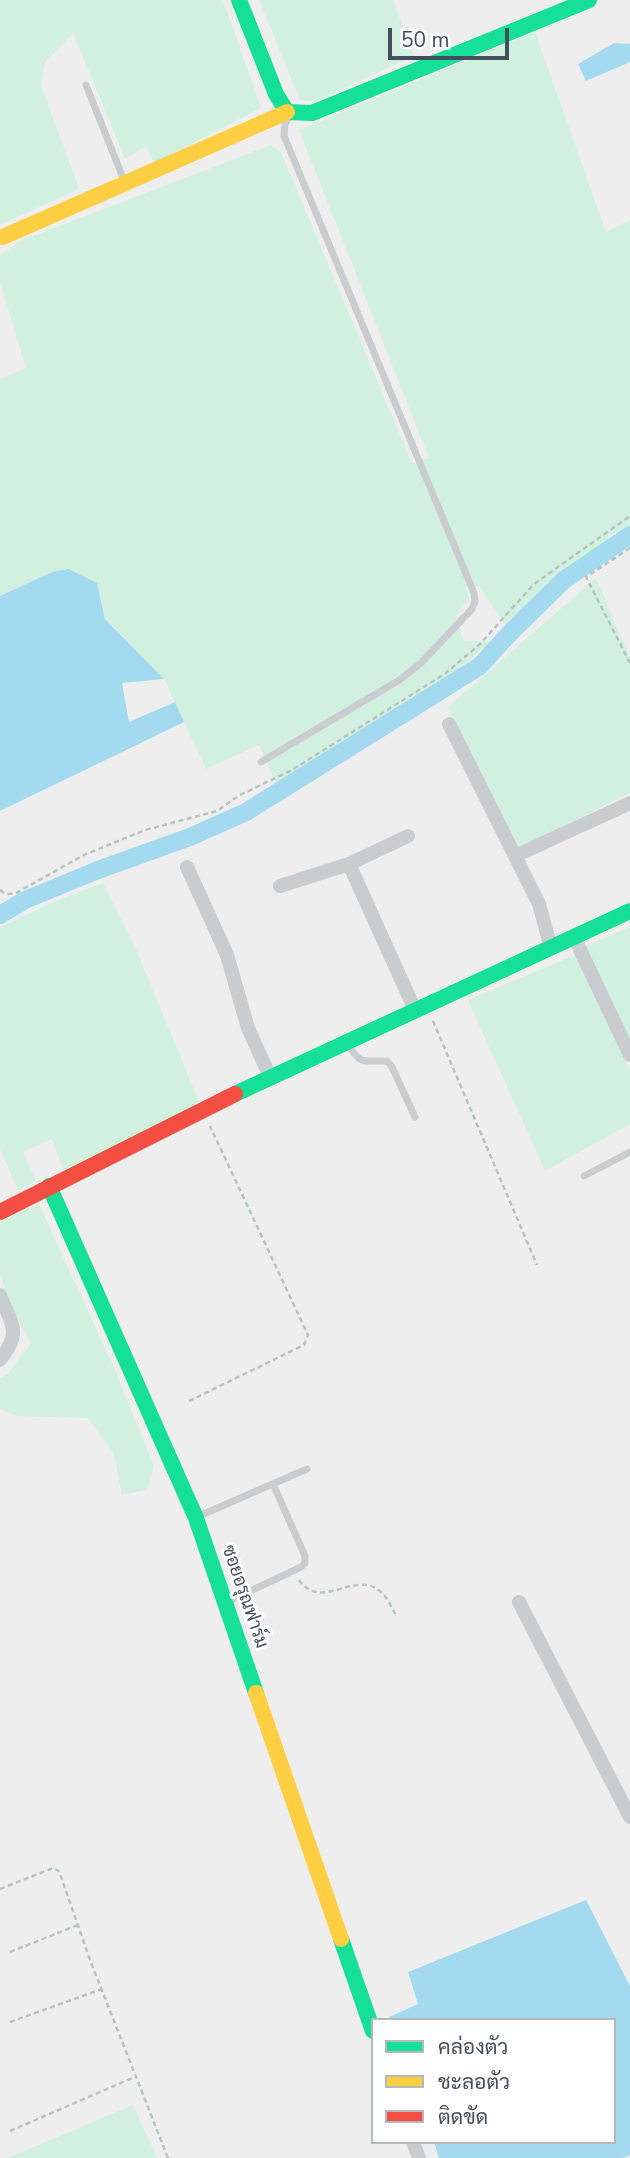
<!DOCTYPE html>
<meta charset="utf-8">
<style>
body{margin:0}
#map{position:relative;width:630px;height:2158px;overflow:hidden;background:#efeeee;font-family:"Nunito Sans",Sarabun,sans-serif}
canvas{display:block}
.legend{position:absolute;left:371px;top:2018px;width:245px;height:126px;box-sizing:border-box;background:#fff;border:2px solid #b4b9be;margin:0;padding:9px 12px;list-style:none;font-size:21px;color:#444f5c}
.legend li{display:flex;align-items:center;gap:14px;height:35px}
.legend b{width:35px;border:2px solid #b4b9be}
.scale{position:absolute;left:388px;top:28px;width:121px;height:32px;box-sizing:border-box;border:4px solid #444f5c;border-top:0;padding-left:9px;font-size:21px;line-height:24px;white-space:nowrap;color:#444f5c;-webkit-text-stroke:5px #fff;paint-order:stroke}
</style>
<div id="map">
<canvas width="630" height="2158"></canvas>
<ul class="legend">
<li><b style="height:9px;background:#16e098"></b>คล่องตัว</li>
<li><b style="height:9px;background:#ffcf43"></b>ชะลอตัว</li>
<li><b style="height:9px;background:#f24e42"></b>ติดขัด</li>
</ul>
<div class="scale">50 m</div>
</div>
<script>
const ctx = document.querySelector('canvas').getContext('2d');
ctx.lineJoin = 'round';
function fillPath(path, color) {
  ctx.fillStyle = color;
  ctx.fill(path, 'evenodd');
}
function strokePath(path, color, width, dash) {
  ctx.strokeStyle = color;
  ctx.lineWidth = width;
  ctx.lineCap = dash ? 'butt' : 'round';
  ctx.setLineDash(dash || []);
  ctx.stroke(path);
}
function drawText(font, color, halo, rows, align = 'center') {
  ctx.font = font + ' "Nunito Sans",Sarabun,sans-serif';
  ctx.lineWidth = 6;
  ctx.setLineDash([]);
  ctx.textBaseline = 'middle';
  ctx.strokeStyle = halo;
  ctx.fillStyle = color;
  for (const [text, x, y, turn = 0] of rows) {
    ctx.save();
    ctx.translate(x, y);
    ctx.rotate((+turn || 0) * Math.PI / 180);
    ctx.textAlign = isNaN(turn) ? turn : align;
    if (halo) ctx.strokeText(text, 0, 0);
    ctx.fillText(text, 0, 0);
    ctx.restore();
  }
}
fillPath(new Path2D(`
 M0 0H223L261 108 154 163 146 146 125 159 73 33 45 62 41 85 79 189 0 225Z
 M259 0H393L414 56 316 101 300 100Z
 M535 32 606 232 630 220V524L612 535 505 624 479 586 465 587 469 599 456 617 464 641H492L449 677 276 784 259 745 206 769 164 679 105 618 97 583 52 572 0 596V379L26 368 0 282V255L20 241 271 145 281 152 412 463 429 458 299 130Z
 M596 578 630 658V793L518 849 448 707Z
 M103 883 135 947 200 1104 64 1172 52 1139 23 1152 36 1181 18 1190 0 1149V927L51 903Z
 M630 927V1041L585 947Z
 M575 955 630 1071V1124L545 1171 468 1000Z
 M39 1204 114 1368 154 1466 147 1490 122 1495 114 1454 88 1418 17 1416 0 1409V1378L8 1374 31 1343 13 1310 0 1274V1223L5 1218Z
 M133 2105 157 2158H8Z`), '#d1f0df');
fillPath(new Path2D(`
 M614 43 630 44V62L586 81 578 64Z
 M69 569 97 583 105 619 164 679 122 683 129 722 175 702 184 722 0 811V596L52 572Z
 M586 1900 630 1986V2155L623 2158H439L434 2142H614V2020H390L389 2017 418 2004 408 1972Z`), '#a3daf0');
strokePath(new Path2D(`
 M0 915 25 900 98 870 190 837 246 812 480 666 508 635 564 580 630 535`), '#a3daf0', 18);
strokePath(new Path2D(`
 M630 548 586 577 630 663
 M0 890C5 895 10 894 16 893L84 855 145 830 217 811 238 796 292 770 446 673 480 644 534 584 630 516
 M433 1021 537 1265
 M189 1401 304 1345 308 1335 210 1126
 M299 1580C323 1614 358 1564 385 1596 389 1601 392 1609 396 1615
 M0 1889 53 1868 59 1871 90 1960 168 2158
 M10 1952 78 1925
 M10 2022 102 1989
 M10 2131 137 2076`), '#b6c4c1', 2.5, [5, 3.5]);
strokePath(new Path2D(`
 M86 85 125 183
 M261 762 401 679 421 663 472 609 475 601 474 593 284 136 285 124 289 117
 M346 1043C363 1066 360 1060 387 1061L392 1067 415 1117
 M584 1176 630 1152
 M199 1516 307 1469
 M227 1602 301 1567 305 1563V1556L273 1484`), '#cacdd0', 7);
strokePath(new Path2D(`
 M449 724 539 904 551 948
 M515 856 630 803
 M349 864 415 1010
 M187 867 227 955 248 1028 270 1077
 M280 886 349 864 408 836
 M574 937 630 1055
 M0 1295C12 1325 22 1332 0 1360
 M519 1602 630 1817
 M413 2142 419 2158`), '#cacdd0', 14);
strokePath(new Path2D(`
 M239 0 276 94 287 112 312 113 589 0
 M235 1094 630 911
 M49 1186 196 1518 256 1693
 M341 1939 373 2031`), '#16e098', 16);
strokePath(new Path2D(`
 M3 237 287 112
 M256 1693 341 1939`), '#ffcf43', 16);
strokePath(new Path2D(`
 M0 1212 235 1094`), '#f24e42', 16);
drawText('18px', '#444f5c', '#fff', [
 ["ซอยอรุณฟาร์ม",244,1597,71]
]);
</script>
